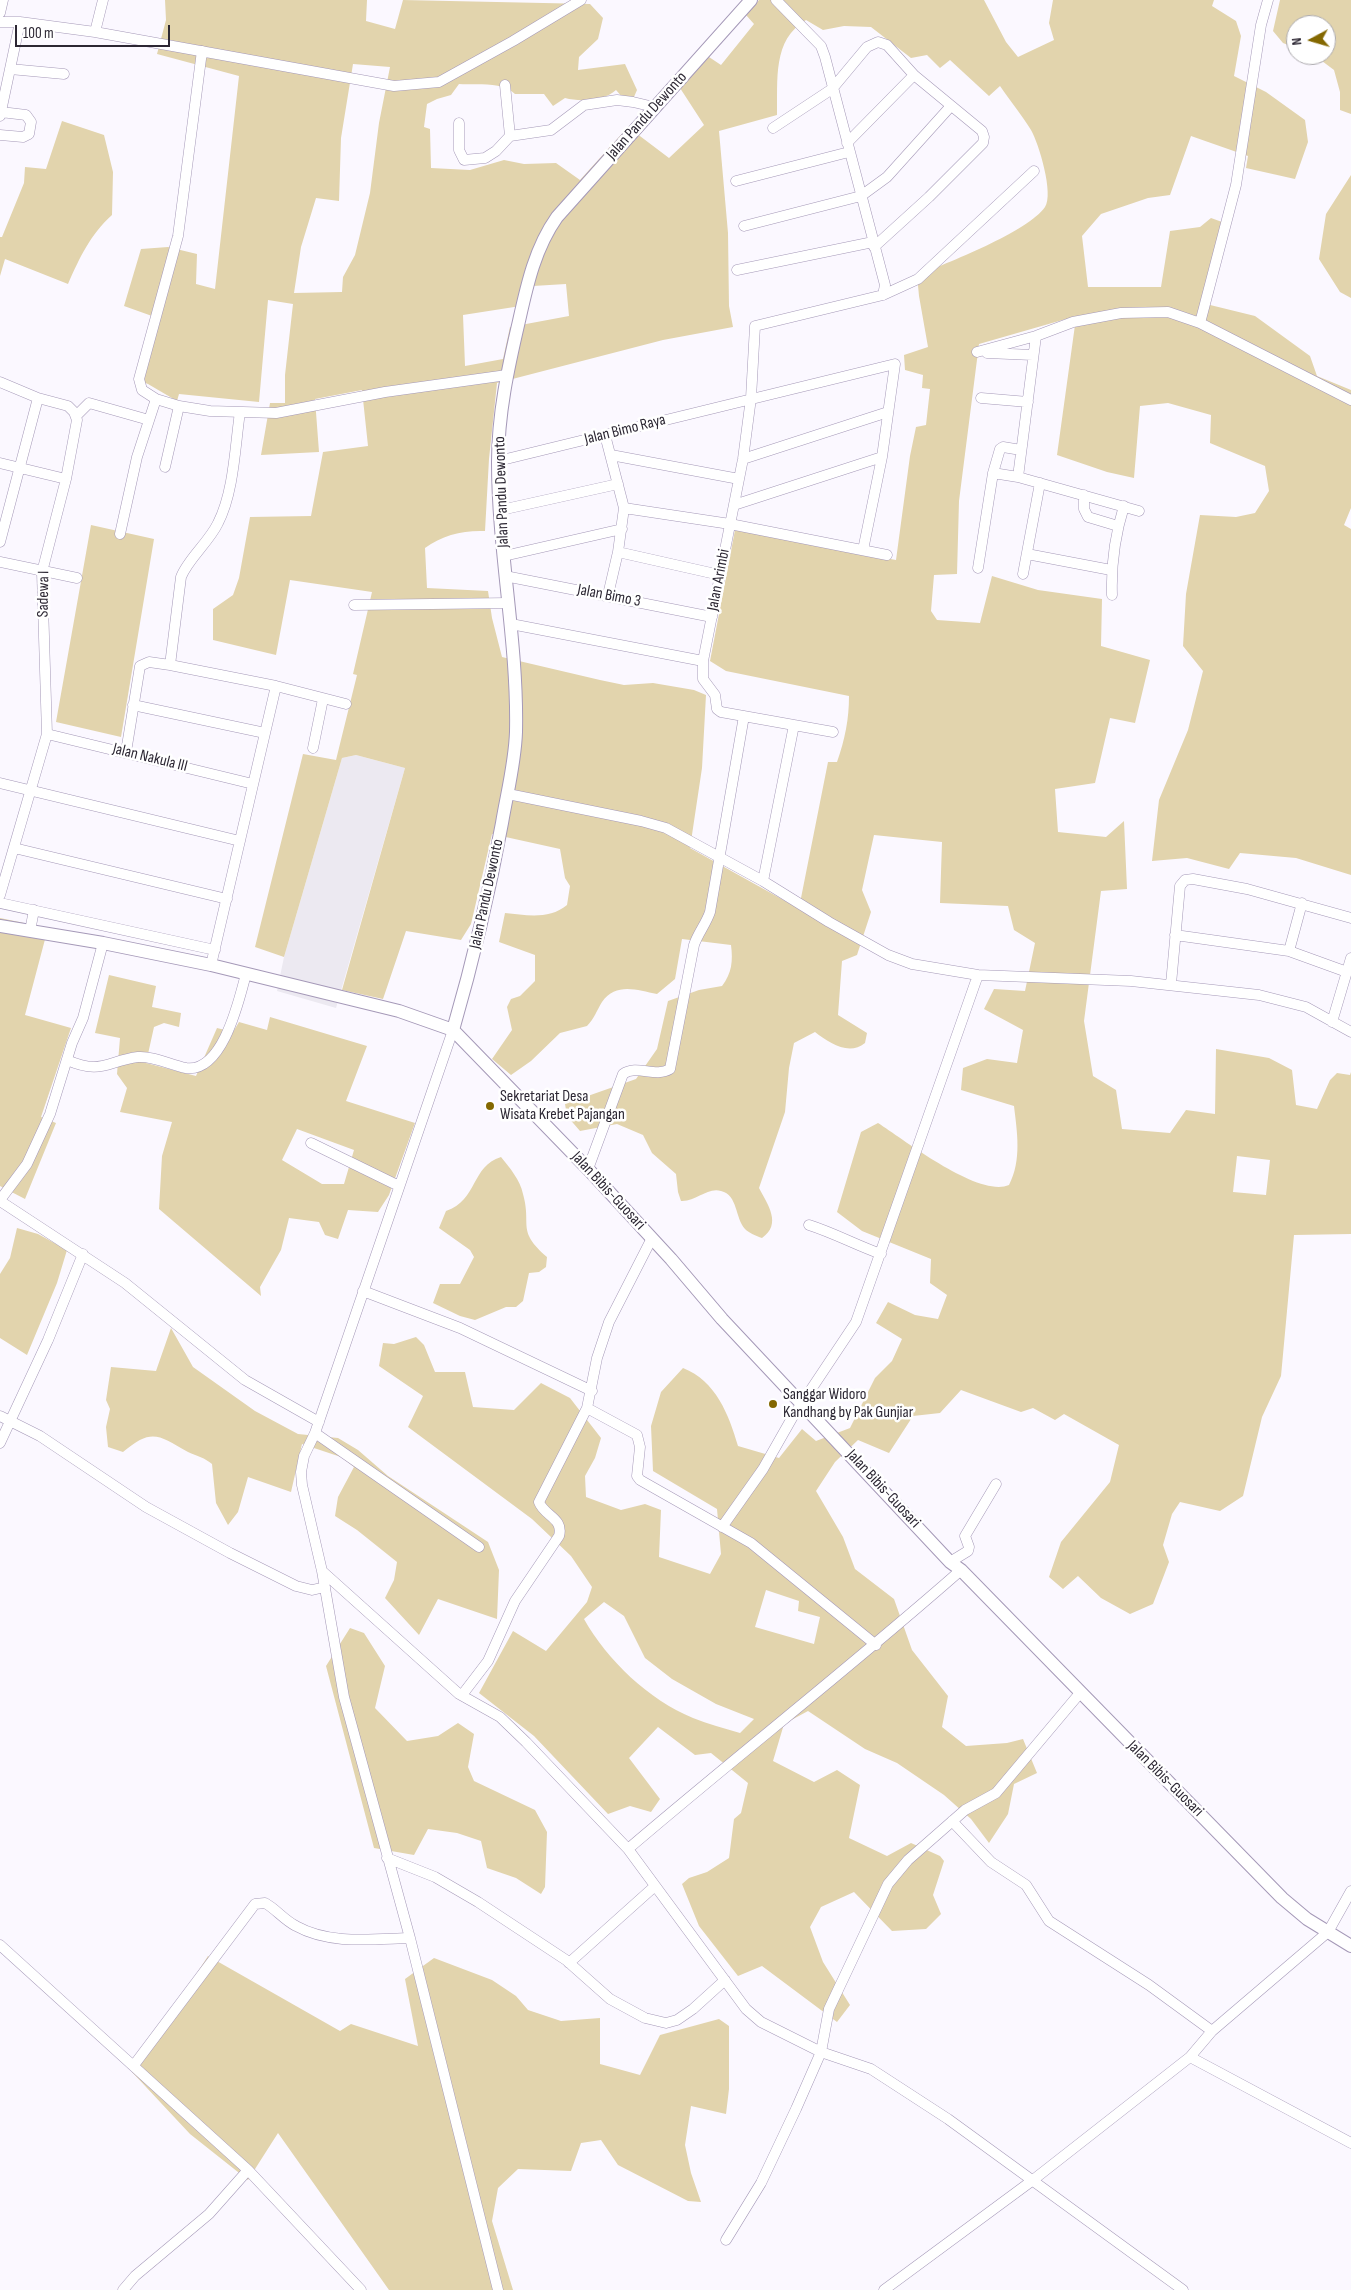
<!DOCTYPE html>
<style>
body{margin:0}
#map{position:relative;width:1351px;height:2290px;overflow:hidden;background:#fbf8ff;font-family:"Sofia Sans Condensed",sans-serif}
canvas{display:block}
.north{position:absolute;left:1286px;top:15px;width:50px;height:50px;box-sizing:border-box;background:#fff;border:1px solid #aba9ad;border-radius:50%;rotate:264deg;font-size:14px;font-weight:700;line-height:20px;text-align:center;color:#2c2733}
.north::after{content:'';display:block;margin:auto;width:18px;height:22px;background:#846801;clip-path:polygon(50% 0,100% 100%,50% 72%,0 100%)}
.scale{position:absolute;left:15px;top:25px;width:155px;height:22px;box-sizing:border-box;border:2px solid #2c2733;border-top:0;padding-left:6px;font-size:15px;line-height:18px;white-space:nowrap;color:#2c2733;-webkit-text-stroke:4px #fff;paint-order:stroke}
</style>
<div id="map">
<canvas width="1351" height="2290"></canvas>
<div class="north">N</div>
<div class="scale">100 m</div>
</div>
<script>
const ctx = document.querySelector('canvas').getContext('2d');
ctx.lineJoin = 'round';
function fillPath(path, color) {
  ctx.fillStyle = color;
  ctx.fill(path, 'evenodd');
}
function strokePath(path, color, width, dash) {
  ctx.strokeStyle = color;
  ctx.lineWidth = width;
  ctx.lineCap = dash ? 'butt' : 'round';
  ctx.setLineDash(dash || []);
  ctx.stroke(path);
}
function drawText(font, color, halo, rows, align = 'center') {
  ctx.font = font + ' "Sofia Sans Condensed",sans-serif';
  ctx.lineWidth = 5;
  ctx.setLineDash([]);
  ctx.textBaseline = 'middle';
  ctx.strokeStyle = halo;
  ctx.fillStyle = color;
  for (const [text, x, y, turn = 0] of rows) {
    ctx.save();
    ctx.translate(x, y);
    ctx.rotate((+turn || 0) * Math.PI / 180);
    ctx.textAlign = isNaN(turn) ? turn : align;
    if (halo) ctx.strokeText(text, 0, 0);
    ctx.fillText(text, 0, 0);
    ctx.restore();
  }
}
fillPath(new Path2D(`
 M356 755 405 768 336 1008 277 991 284 957 342 758Z`), '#ece9f1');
fillPath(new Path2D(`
 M165 0H367L366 21 395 29 403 0 590 4 603 18 598 39 579 57 578 70 625 64 637 90 630 106 616 90C604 101 580 102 565 98L553 106 544 94H515C502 81 476 85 459 84L451 95 437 99 427 104 424 127 430 129 431 168 470 170 504 160 524 164 556 163 580 180 628 127 669 158 704 125 680 88 709 57 721 65 754 24 746 15 759 0H984L1006 42 1018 57 1054 40 1049 23 1053 0H1214L1212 6 1236 21 1241 36 1234 76 1266 92 1305 120 1308 142 1295 179 1246 168 1248 156 1191 136 1170 195 1148 198 1101 214 1082 236 1088 287H1161L1170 231 1200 227 1211 218 1222 222 1202 303 1255 316 1310 356 1317 376 1351 390V508L1344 525 1351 529V875L1296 858 1240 853 1229 869 1187 858 1152 861 1159 800 1188 730 1203 671 1183 646 1186 594 1200 515 1236 517 1255 513 1269 491 1265 466 1210 443 1211 415 1168 403 1140 406 1134 478 1107 472 1057 455 1075 325 1066 319 979 344 959 501 957 574 934 575 931 611 937 620 980 623 992 576 1038 590 1102 599 1101 646 1150 660 1135 723 1110 718 1095 783 1055 789 1058 832 1106 837 1124 821 1127 889 1101 891 1084 1021 1093 1076 1116 1090 1122 1129 1170 1133 1186 1110 1215 1114 1216 1049 1269 1058 1292 1070 1296 1105 1317 1109 1330 1080 1337 1073 1350 1075 1351 1072V1234L1294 1235 1281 1376 1262 1417 1243 1496 1220 1511 1180 1502 1172 1514 1163 1545 1169 1562 1153 1604 1130 1614 1101 1598 1078 1576 1063 1589 1049 1577 1061 1542 1110 1482 1119 1445 1064 1414 1055 1420 1033 1408 1021 1412 961 1390 940 1413 913 1416 889 1453 858 1440 835 1462 816 1491 843 1537 855 1569 894 1599 912 1650 948 1696 942 1727 966 1746 1007 1743 1023 1739 1037 1773 1014 1784 1008 1814 989 1843 971 1819 944 1795 897 1763 865 1749 808 1711 784 1724 773 1761 814 1782 837 1770 860 1785 849 1838 887 1856 911 1843 940 1856 944 1861 933 1895 941 1914 926 1929 892 1931 854 1892 821 1907 810 1927 823 1962 850 2005 837 2022 762 1966 738 1976 699 1926 682 1884 689 1878 707 1872 729 1858 734 1819 741 1813 748 1783 711 1753 695 1755 658 1727 629 1758 660 1799 651 1812 630 1806 608 1814 534 1736 479 1693 513 1631 546 1651 587 1602 592 1587 571 1556 532 1519 408 1427 423 1396 379 1366 383 1343 394 1344 416 1337 424 1345 435 1372H465L473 1407 514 1410 541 1383 570 1398 601 1438 595 1458 585 1476 586 1497 621 1510 645 1504 661 1510 659 1557 710 1574 721 1554 717 1509 653 1471 651 1426 661 1392 683 1368C716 1381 729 1415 738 1446L779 1458 802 1429 816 1441 850 1428 875 1378 892 1361 902 1339 876 1323 888 1302 915 1315 938 1319 947 1295 930 1283 931 1259 862 1231 837 1212 861 1132 878 1123C906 1141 979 1198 1009 1185 1022 1160 1017 1132 1014 1106L961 1090 963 1068 987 1059 1017 1063 1023 1030 984 1009 994 989 1025 991 1035 943 1014 930 1008 906 940 903 942 842 874 835 862 890 871 912 857 955 842 961 838 1015 867 1033 865 1043C849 1056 829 1043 815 1032L794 1043 789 1068 785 1112 759 1188C768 1205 782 1224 762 1238 756 1236 749 1233 745 1229 735 1218 738 1195 721 1191 707 1187 696 1202 681 1201L678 1192 676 1174 652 1153 643 1135 617 1124 580 1131 567 1116 565 1104 636 1079 657 1049 668 1001 699 990 722 986C732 973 733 961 731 945L682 939 675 979 657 994C637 990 616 982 602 1002 597 1010 594 1019 587 1026L560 1033 531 1061 511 1075 492 1059 512 1030 507 1007 511 999 520 996 535 981V955L499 942 505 913C526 915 549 920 567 905L570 886 565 878 560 849 492 834 471 924 461 940 406 931 383 999 342 990 405 768 356 755 342 758 284 957 255 947 303 754 336 760 357 675 353 674 372 592 290 580 276 655 213 640V609L233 595 239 578 250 517 311 516 323 452 368 446 362 390 315 399 319 452 261 455 270 403H285V375L293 304 268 300 259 402 179 394 177 401 148 384 134 379 152 316 124 306 141 249 168 247 197 254 196 284 215 289 239 76 157 54 166 20ZM806 20 823 30 844 26 871 27 911 58 927 55 940 68 950 60 989 96 1000 86C1010 101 1022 115 1031 130 1039 144 1054 194 1045 207 1029 231 946 264 917 275L919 296 928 347 904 355 905 370 923 375 922 388 930 389 926 425 916 427 910 456 896 560 735 530 710 661 726 671 849 696C849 719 845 739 837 762H828L801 898 796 907 690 848 702 768 706 695 694 690 653 683 624 685 600 680 502 657 492 618 488 591 427 588 425 548C442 535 464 530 485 531L489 459 497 383 663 340 733 327 729 306 728 233 719 131 777 115C778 80 772 40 806 20ZM353 64 390 67 379 123 370 193 355 255 343 277 342 292 294 293 301 247 316 198 339 201 341 138ZM566 284 569 316 510 327 503 359 465 366 463 315 527 305 533 286ZM1237 1156 1270 1160 1266 1195 1233 1192ZM766 1590 799 1601 798 1611 820 1617 814 1644 755 1627ZM604 1602 624 1616 645 1658 672 1679 716 1704 754 1719 740 1733C724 1728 708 1724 693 1718 649 1700 607 1660 584 1619Z
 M1280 0H1351V114L1340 110V92L1334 70 1314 55H1326V25H1296V48L1283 43 1273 31Z
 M62 121 104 135 113 172 112 215C90 235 80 257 68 284L5 259 0 276V237H2L24 183 25 167 46 169Z
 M1351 175V298L1340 292 1319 259 1326 214Z
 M91 525 154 539 121 737 56 722Z
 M0 918 48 928 25 1015 71 1028 41 1117 56 1123 25 1199 0 1186Z
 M109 975 156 986 152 1007 181 1013 179 1027 164 1023 154 1027 146 1063 196 1076 217 1028 233 1032 239 1022 267 1030 270 1017 367 1046 346 1101 415 1123 389 1195 378 1212 348 1210 338 1239 325 1235 319 1222 289 1218 281 1250 260 1287 261 1296 159 1209 162 1156 172 1122 120 1112 127 1088 117 1074 120 1038 95 1033ZM297 1129 354 1150 344 1184H322L282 1160Z
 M501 1157C510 1168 520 1180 523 1194 532 1226 516 1230 547 1257L546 1267 539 1272 529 1273 523 1301 516 1307H506L475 1320 460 1316 433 1303 440 1284H460L474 1257 470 1250 439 1228 446 1211C478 1200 471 1166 501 1157Z
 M17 1228 38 1234 67 1250 57 1283 27 1355 0 1338V1274L10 1258Z
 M171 1328 193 1367 255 1411 298 1434 338 1438 358 1450 388 1476 488 1542 499 1570 497 1619 438 1599 419 1635 385 1598 394 1580 397 1562 357 1530 335 1516 338 1497 354 1467 341 1457 302 1444 291 1492 248 1477 238 1512 228 1525 216 1503 212 1464C205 1458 197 1456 188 1452 158 1435 152 1428 123 1452L108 1447 106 1427 110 1409 106 1400 111 1367 156 1371Z
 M350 1628 364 1633 385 1666 375 1708 407 1741 438 1736 458 1723 474 1734 468 1767 474 1781 535 1810 547 1832 545 1887 541 1894 516 1878 487 1868 481 1841 457 1833 428 1829 414 1855 374 1848 326 1666Z
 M208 1956 340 2031 351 2024 418 2046 405 1979 434 1958 492 1980 516 1996 528 2010 561 2021 600 2018V2064L640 2075 660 2035 719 2019 729 2026V2089L726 2114 691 2106 685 2145 691 2173 701 2202 688 2201 618 2165 601 2140 581 2143 571 2171 518 2169 498 2188 492 2221 513 2290H389L278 2133 248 2180 190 2134 132 2072Z`), '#e2d4ad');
const minor = new Path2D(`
 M776 0 821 46 825 57 885 285 883 295
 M0 13 3 0
 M0 22H20L95 32 394 86 439 82 513 41 581 0
 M95 32 103 0
 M10 69 64 74
 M505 85 510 136
 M0 116 20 22
 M459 123V150L464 160 485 158 496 151 510 136 551 130 584 105 617 100 633 102 654 107
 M773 128 832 89 867 47 878 42 887 45 914 75 982 131 984 137 983 143 929 197 874 247
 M0 135 23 137 29 134 31 122 26 115 1 112
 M847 143 914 75
 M736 181 849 152
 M744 226 861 196 887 177 950 107
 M737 270 873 242
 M1200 323 1236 185 1261 25 1268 0
 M977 352 1036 336 1073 322 1121 313 1168 312 1200 323 1351 400
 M987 353 1033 355
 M0 382 38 398 68 406 74 412 77 420 66 479 42 572 47 734 0 895
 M981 398 1028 402
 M156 399 179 406 210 411 276 413 385 392 507 375
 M76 416 89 403 149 420
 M605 435 624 508 618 552 608 595
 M611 455 739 479
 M743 459 888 412
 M498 461 895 364 882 457
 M0 463 66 479
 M165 467 179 406
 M993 473 1000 449 1003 447 1021 450
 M1018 477 1036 336
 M1084 495V509L1088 517 1118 526
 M734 505 882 457 863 550
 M624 508 730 524 887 555
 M501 510 618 484
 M120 534 137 457 156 399 142 390 139 379 178 236 202 51
 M0 542 38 398
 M618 552 720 575
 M1027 554 1111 570
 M504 556 622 529
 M0 562 77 578
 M978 568 993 473 1018 477 1139 511
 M1023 574 1040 483
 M505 576 712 617
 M1112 595C1111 565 1115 535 1124 506
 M354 605 509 603
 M511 624 703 661
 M170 665 276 686 346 704
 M133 705 265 733
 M833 732 721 712 717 709 715 695 703 679V661L743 459 751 398 755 326 883 295 918 279 1034 171
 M47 734 253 784
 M313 748 323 699
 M126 752 140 666 149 662 170 665 181 577C188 559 209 542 218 523 234 492 235 446 240 412
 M0 783 240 841
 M508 794 641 821 666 828 763 881 829 922 888 955 912 964 978 975 1131 981 1259 995 1306 1007 1351 1032
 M14 848 227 899
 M763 881 794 725
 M0 903 215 950
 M30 931 34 910
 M1175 935 1289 951 1347 972
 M1289 951 1302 903
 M211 965 276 686
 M1171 984 1180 886 1185 880 1193 879 1247 889 1351 918
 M1332 1022 1351 958
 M453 1030 315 1433 304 1456 301 1472 302 1485 322 1571 344 1697 410 1938 498 2290
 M67 1060C101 1075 107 1061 138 1057 155 1056 170 1065 186 1068 223 1073 239 1000 246 974
 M311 1143 399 1186
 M588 1169 623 1074C637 1064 655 1078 670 1069L694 945C698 933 706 924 710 912L744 716
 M0 1200 27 1164 50 1114 72 1043 83 1018 103 943
 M0 1201 125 1283 245 1380 319 1422
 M809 1225C834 1233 856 1245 881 1254
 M363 1291 460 1328 592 1391
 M587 1408 637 1435 640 1447 637 1476 640 1480 751 1543 876 1645
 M0 1416 40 1436 146 1507 230 1553 296 1586 312 1590 325 1587
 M315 1433 479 1547
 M0 1443 48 1340 83 1254
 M722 1527 763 1469 792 1418 856 1322 978 975
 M950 1562 968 1551 969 1547 965 1536 996 1484
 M322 1571 459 1694 500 1717 526 1742 628 1849 746 2009 761 2022 821 2052 871 2069 948 2119 1183 2290
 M462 1695 488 1661 515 1601 559 1536C564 1518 544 1516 539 1502L587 1408 597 1358 609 1322 652 1238
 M952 1821 991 1862 1026 1885 1049 1921 1149 1985 1212 2031
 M628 1849C738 1755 852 1666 961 1570
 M387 1858 435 1877 478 1902 566 1960 610 1999 645 2018 666 2023 677 2020 693 2009 725 1980
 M0 1945 248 2170 361 2290
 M569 1963 655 1886
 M1190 2057 1351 2143
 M134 2065 255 1904 265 1903C276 1909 284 1920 296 1926 330 1945 373 1939 410 1938
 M726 2240 761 2183 796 2109 821 2052 829 2009 888 1884 908 1860 965 1810 996 1793 1080 1693
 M123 2290 135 2276 209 2214 248 2170
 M884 2290 1033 2180 1190 2057 1212 2031 1328 1932 1351 1891`);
const tertiary = new Path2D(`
 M0 926 103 943 211 965 399 1011 453 1030 588 1169 671 1259 722 1319 950 1562 961 1570 1282 1898 1307 1919 1351 1946
 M453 1030C473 961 489 894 502 823 507 793 515 763 516 732 518 642 498 552 498 462 498 414 508 368 519 321 527 285 535 248 557 217L751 0`);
strokePath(minor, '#a599b8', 11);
strokePath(tertiary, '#a599b8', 14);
strokePath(minor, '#fff', 10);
strokePath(tertiary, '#fff', 12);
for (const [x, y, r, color] of [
 [490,1106,5,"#846801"],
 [773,1404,5,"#846801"]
]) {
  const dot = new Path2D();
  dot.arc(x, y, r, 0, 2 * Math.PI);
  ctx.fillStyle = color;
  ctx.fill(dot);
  strokePath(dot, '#fff', 2);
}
drawText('16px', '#2c2733', '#fff', [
 ["Jalan Pandu Dewonto",647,116,-48],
 ["Jalan Bimo Raya",625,430,-14],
 ["Jalan Pandu Dewonto",502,492,-92],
 ["Jalan Arimbi",719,580,-79],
 ["Sadewa I",44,594,-89],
 ["Jalan Bimo 3",609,596,11],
 ["Jalan Nakula III",150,758,14],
 ["Jalan Pandu Dewonto",487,894,-78],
 ["Jalan Bibis-Guosari",608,1191,47],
 ["Jalan Bibis-Guosari",883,1489,47],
 ["Jalan Bibis-Guosari",1165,1779,45]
]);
drawText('16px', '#2c2733', '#fff', [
 ["Sekretariat Desa",500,1097],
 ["Wisata Krebet Pajangan",500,1115],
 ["Sanggar Widoro",783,1395],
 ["Kandhang by Pak Gunjiar",783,1413]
], 'left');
</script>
